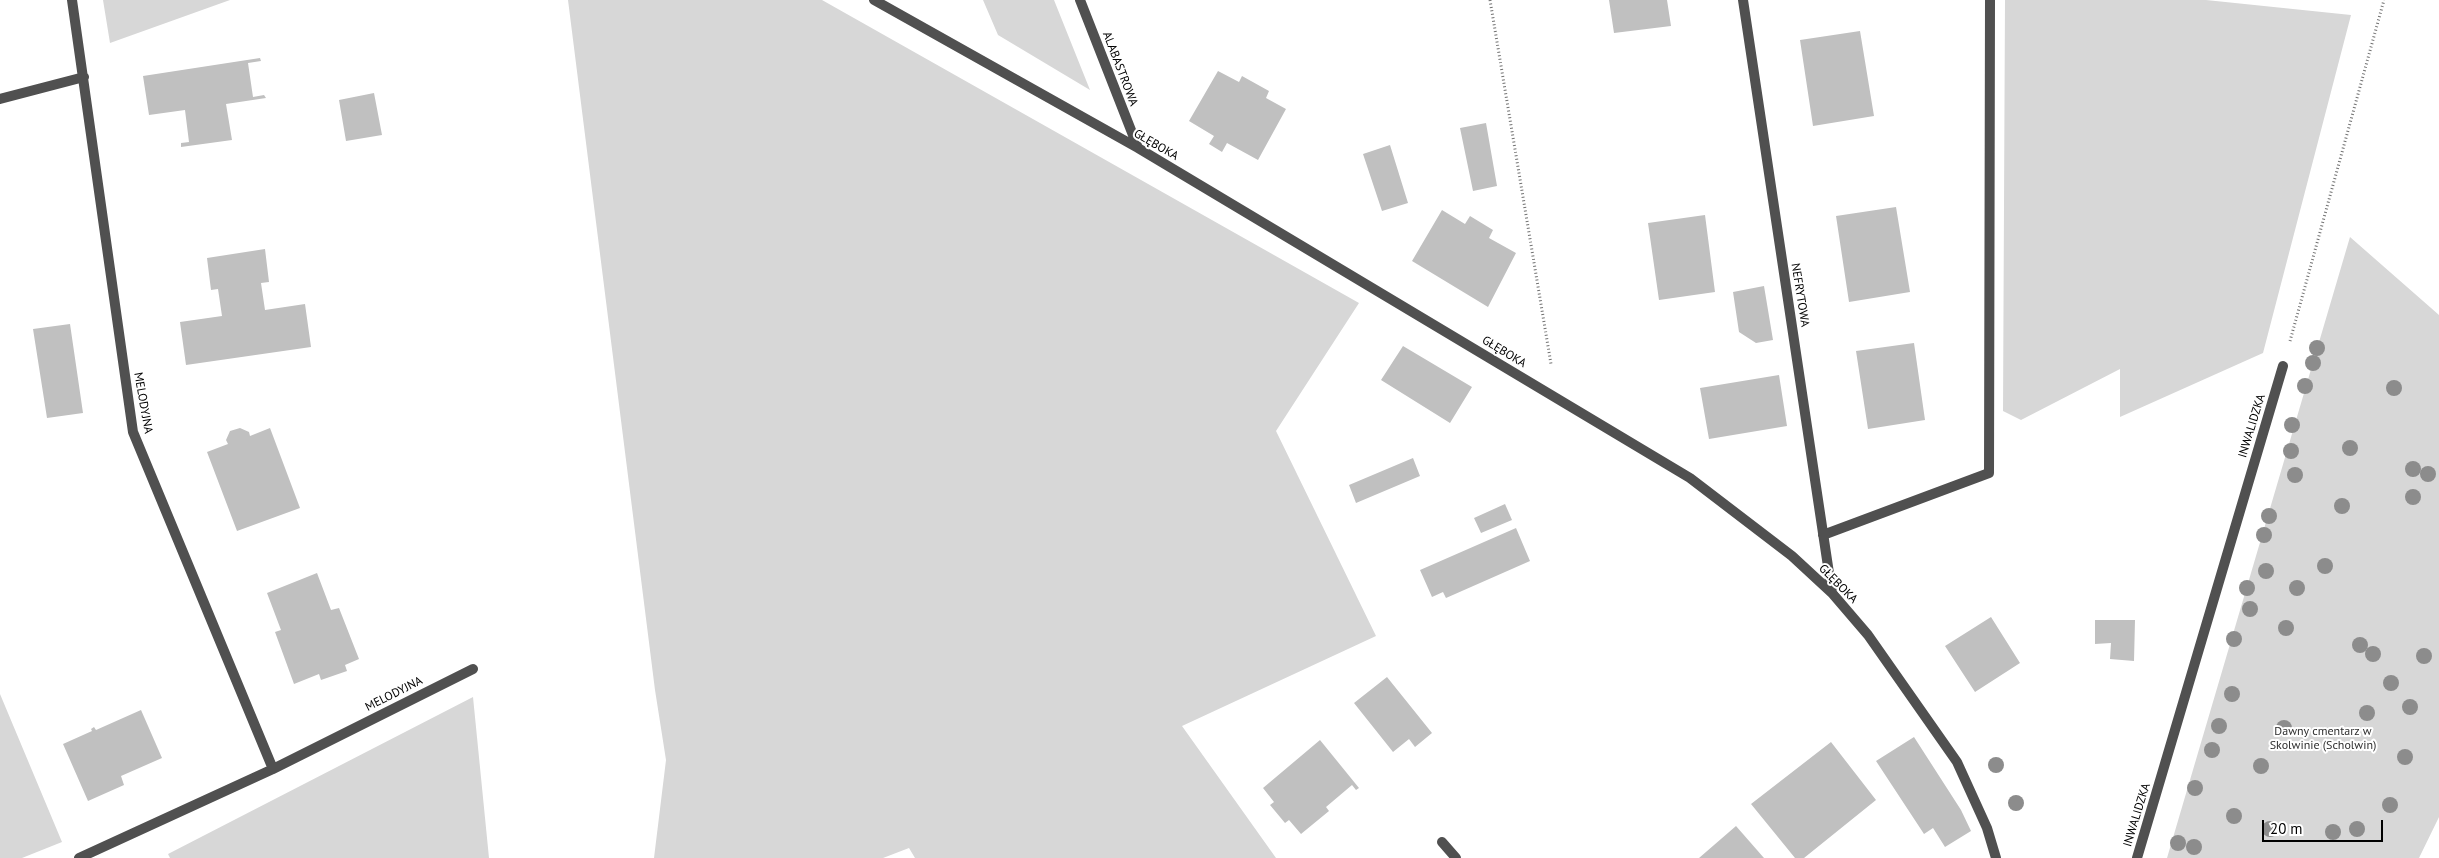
<!DOCTYPE html>
<meta charset="utf-8">
<style>
body{margin:0}
#map{position:relative;width:2439px;height:858px;overflow:hidden;background:#fff;font-family:"PT Sans",sans-serif}
canvas{display:block}
.scale{position:absolute;left:2262px;top:820px;width:121px;height:22px;box-sizing:border-box;border:2px solid #000;border-top:0;padding-left:6px;font-size:15px;line-height:18px;white-space:nowrap;color:#000;-webkit-text-stroke:4px #fff;paint-order:stroke}
</style>
<div id="map">
<canvas width="2439" height="858"></canvas>
<div class="scale">20 m</div>
</div>
<script>
const ctx = document.querySelector('canvas').getContext('2d');
ctx.lineJoin = 'round';
function fillPath(path, color) {
  ctx.fillStyle = color;
  ctx.fill(path, 'evenodd');
}
function strokePath(path, color, width, dash) {
  ctx.strokeStyle = color;
  ctx.lineWidth = width;
  ctx.lineCap = dash ? 'butt' : 'round';
  ctx.setLineDash(dash || []);
  ctx.stroke(path);
}
function drawText(font, color, halo, rows, align = 'center') {
  ctx.font = font + ' "PT Sans",sans-serif';
  ctx.lineWidth = 4;
  ctx.setLineDash([]);
  ctx.textBaseline = 'middle';
  ctx.strokeStyle = halo;
  ctx.fillStyle = color;
  for (const [text, x, y, turn = 0] of rows) {
    ctx.save();
    ctx.translate(x, y);
    ctx.rotate((+turn || 0) * Math.PI / 180);
    ctx.textAlign = isNaN(turn) ? turn : align;
    if (halo) ctx.strokeText(text, 0, 0);
    ctx.fillText(text, 0, 0);
    ctx.restore();
  }
}
fillPath(new Path2D(`
 M103 0H230L110 43Z
 M568 0H822L1359 303 1276 431 1376 636 1182 726 1276 858H915L909 848 883 858H654L666 760 655 690Z
 M983 0H1054L1090 90 998 35Z
 M2005 0H2206L2351 15 2263 353 2120 417V369L2021 420 2003 411Z
 M2350 237 2439 315V817L2419 858H2167Z
 M0 694 62 842 22 858H0Z
 M473 697 489 858H170L168 854Z`), '#d7d7d7');
fillPath(new Path2D(`
 M1609 0H1667L1671 26 1614 33Z
 M1860 31 1874 116 1813 126 1800 40Z
 M260 58 261 61 248 63 253 97 264 95 266 98 226 104 232 140 181 147V143L189 142 185 110 149 115 143 76Z
 M1218 71 1239 82 1242 76 1269 91 1266 98 1286 109 1258 160 1227 143 1222 152 1209 144 1214 136 1189 121Z
 M374 93 382 135 346 141 339 100Z
 M1486 123 1497 186 1473 191 1460 128Z
 M1390 145 1408 203 1382 211 1363 154Z
 M1896 207 1910 292 1849 302 1836 216Z
 M1442 210 1465 224 1470 216 1493 230 1489 238 1516 253 1488 307 1412 261Z
 M1705 215 1715 292 1659 300 1648 223Z
 M265 249 269 282 261 283 265 310 305 304 311 347 186 365 180 322 222 316 218 289 211 290 207 258Z
 M1764 286 1773 340 1756 343 1739 332 1733 292Z
 M70 324 83 413 47 418 33 329Z
 M1914 343 1925 420 1868 429 1856 351Z
 M1403 346 1472 387 1450 423 1381 380Z
 M1779 375 1787 426 1709 439 1700 388Z
 M240 428 249 432 250 436 270 428 300 508 237 531 207 452 228 444 226 440 230 431Z
 M1413 458 1420 476 1356 503 1349 485Z
 M1505 504 1512 520 1481 533 1474 518Z
 M1516 528 1530 561 1446 598 1443 592 1432 597 1420 570Z
 M317 573 331 610 339 608 359 659 345 665 347 671 321 680 319 674 294 684 275 632 281 630 267 593Z
 M1991 617 2020 663 1975 692 1945 646Z
 M2095 620H2135L2134 661 2110 659 2111 643 2095 644Z
 M1387 677 1432 733 1415 747 1409 739 1393 752 1354 703Z
 M141 710 162 758 121 776 124 785 88 801 63 744 92 731 91 729 94 727 96 730Z
 M1914 737 1961 810 1971 831 1945 847 1933 828 1924 834 1876 761Z
 M1320 740 1359 788 1356 790 1352 785 1326 807 1329 811 1301 834 1289 820 1285 823 1270 805 1274 802 1263 788Z
 M1831 742 1876 800 1804 858H1795L1751 804Z
 M1736 826 1764 858H1699Z`), '#c0c0c0');
strokePath(new Path2D(`
 M1490 0 1551 364
 M2290 341 2384 0`), '#727272', 3, [1, 2.5]);
strokePath(new Path2D(`
 M1442 842 1456 858`), '#505050', 10);
strokePath(new Path2D(`
 M72 0 133 432 273 769 79 858
 M874 0 1138 148 1690 478 1792 556 1832 593 1868 635 1957 762 1987 828 1996 858
 M1080 0 1138 148
 M1743 0 1832 593
 M0 99 84 77
 M1823 535 1989 473 1990 0
 M273 769 473 669
 M2137 858 2283 366`), '#505050', 10);
ctx.fillStyle = '#8c8c8c';
for (const [x, y] of [
 [2317,348],
 [2313,363],
 [2305,386],
 [2394,388],
 [2292,425],
 [2350,448],
 [2291,451],
 [2413,469],
 [2428,474],
 [2295,475],
 [2413,497],
 [2342,506],
 [2269,516],
 [2264,535],
 [2325,566],
 [2266,571],
 [2247,588],
 [2297,588],
 [2250,609],
 [2286,628],
 [2234,639],
 [2360,645],
 [2373,654],
 [2424,656],
 [2391,683],
 [2232,694],
 [2410,707],
 [2367,713],
 [2219,726],
 [2284,728],
 [2212,750],
 [2405,757],
 [1996,765],
 [2261,766],
 [2195,788],
 [2016,803],
 [2390,805],
 [2234,816],
 [2270,829],
 [2357,829],
 [2333,832],
 [2178,843],
 [2194,847]
]) {
  ctx.beginPath();
  ctx.arc(x, y, 8, 0, 2 * Math.PI);
  ctx.fill();
}
drawText('12px', '#000', '#fff', [
 ["ALABASTROWA",1120,69,69],
 ["GŁĘBOKA",1156,145,30],
 ["NEFRYTOWA",1800,295,81],
 ["GŁĘBOKA",1504,352,31],
 ["MELODYJNA",143,403,80],
 ["INWALIDZKA",2252,426,-73],
 ["GŁĘBOKA",1838,584,45],
 ["MELODYJNA",394,694,-27],
 ["INWALIDZKA",2137,815,-73]
]);
drawText('12px', '#2e2e2e', '#fff', [
 ["Dawny cmentarz w",2323,732],
 ["Skolwinie (Scholwin)",2323,746]
]);
</script>
